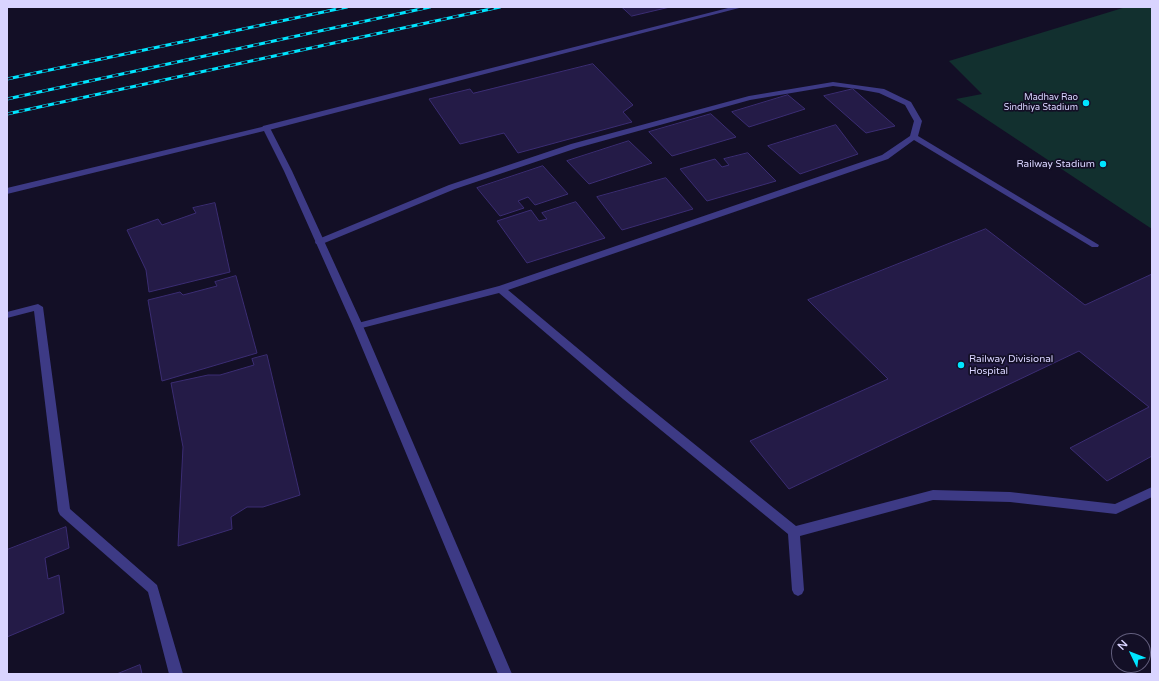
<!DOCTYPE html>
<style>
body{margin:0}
#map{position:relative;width:1159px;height:681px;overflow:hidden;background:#130f26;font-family:"Varela Round",sans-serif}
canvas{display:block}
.frame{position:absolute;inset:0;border:8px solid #d9d4ff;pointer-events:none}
.north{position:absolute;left:1111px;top:633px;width:40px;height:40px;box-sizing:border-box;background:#130f26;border:1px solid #625e7d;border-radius:50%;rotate:313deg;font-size:11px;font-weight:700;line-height:16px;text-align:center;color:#d9d4ff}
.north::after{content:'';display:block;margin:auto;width:14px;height:18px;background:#00e5ff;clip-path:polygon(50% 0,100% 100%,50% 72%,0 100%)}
</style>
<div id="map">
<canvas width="1159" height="681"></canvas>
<div class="frame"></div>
<div class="north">N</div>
</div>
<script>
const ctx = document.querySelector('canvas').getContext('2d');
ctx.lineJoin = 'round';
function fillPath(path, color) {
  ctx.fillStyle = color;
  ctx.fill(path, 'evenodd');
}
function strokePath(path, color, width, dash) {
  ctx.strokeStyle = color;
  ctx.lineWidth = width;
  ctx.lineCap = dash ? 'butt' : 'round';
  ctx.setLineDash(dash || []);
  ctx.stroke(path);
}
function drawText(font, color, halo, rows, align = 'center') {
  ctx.font = font + ' "Varela Round",sans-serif';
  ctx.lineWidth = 3.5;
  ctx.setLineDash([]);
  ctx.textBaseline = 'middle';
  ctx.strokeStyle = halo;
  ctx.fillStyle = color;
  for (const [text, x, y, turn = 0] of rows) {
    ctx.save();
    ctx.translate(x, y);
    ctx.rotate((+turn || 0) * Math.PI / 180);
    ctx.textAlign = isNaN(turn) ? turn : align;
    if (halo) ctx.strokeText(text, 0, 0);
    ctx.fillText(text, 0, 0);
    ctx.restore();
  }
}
fillPath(new Path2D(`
 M1126 7H1152V229L956 99 982 94 949 61Z`), '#12302f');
const building = new Path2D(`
 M622 7H670L632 16Z
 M593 64 633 105 623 112 632 122 518 153 504 133 460 144 429 99 470 89 473 93Z
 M853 89 895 126 866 133 824 96Z
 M788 95 805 109 749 127 732 112Z
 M711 114 736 137 672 156 649 132Z
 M836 125 858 154 800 174 768 146Z
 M629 141 652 163 589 184 567 161Z
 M748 153 776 181 707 201 680 169 715 159 722 167 729 165 724 159Z
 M543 166 568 194 535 205 528 197 518 201 524 208 500 216 477 188Z
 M666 178 693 209 622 230 597 197Z
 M576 202 605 238 527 263 497 221 531 210 539 221 547 219 542 213Z
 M215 203 230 272 149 292 146 270 127 230 158 219 162 225 196 213 193 208Z
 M986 229 1085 305 1152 274V456L1107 481 1070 448 1149 407 1079 351 789 489 750 441 888 379 808 300Z
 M236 276 257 353 162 381 148 300 180 292 183 295 217 286 215 282Z
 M267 355 300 495 263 507H247L231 517 232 529 178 546 183 447 171 383 208 375H220L254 365 252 359Z
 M66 527 69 548 45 558 48 579 59 575 64 613 7 637V550Z
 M140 665 142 674H117Z`);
fillPath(building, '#241b47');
strokePath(building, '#3b2d73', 1);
fillPath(new Path2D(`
 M732 7H743L269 130H266L262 128 263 126Z`), '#3d3a85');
fillPath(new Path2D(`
 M833 82 884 89 911 102 922 121 918 136 1099 245 1098 247H1092L914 140 888 159 508 290 631 393 796 526 933 490 1010 492 1115 504 1152 487V497L1116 514 1010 502 933 500 800 536 804 590 802 594 798 596 794 594 792 590 788 534 623 399 499 293 358 329 353 326 358 323 499 286 882 155 910 136 914 121 905 105 879 93 857 89 833 86 750 100 577 148 455 189 322 244H316L315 242 316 240 449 185 571 144 749 96Z
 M38 304 43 307 70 509 157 585 183 674H169L148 592 60 515 58 511 34 311 7 318V312Z`), '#3d3a85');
fillPath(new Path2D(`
 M266 126 270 128 292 171 363 326 512 674H498L353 326 284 171 264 131 7 194V188Z`), '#3d3a85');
const rail = new Path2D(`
 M7 79 347 7
 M7 99 430 7
 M7 114 500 7`);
strokePath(rail, '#00e5ff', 3);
strokePath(rail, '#130f26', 2, [6]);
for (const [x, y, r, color] of [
 [1086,103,4,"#00e5ff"],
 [1103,164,4,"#00e5ff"],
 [961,365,4,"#00e5ff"]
]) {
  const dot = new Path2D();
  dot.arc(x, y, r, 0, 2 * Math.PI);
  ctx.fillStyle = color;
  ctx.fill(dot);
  strokePath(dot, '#130f26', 1.5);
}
drawText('9px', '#d9d4ff', '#130f26', [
 ["Madhav Rao",1078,98],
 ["Sindhiya Stadium",1078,108]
], 'right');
drawText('10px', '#d9d4ff', '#130f26', [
 ["Railway Stadium",1095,164],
 ["Railway Divisional",969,359,"left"],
 ["Hospital",969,371,"left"]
], 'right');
</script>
